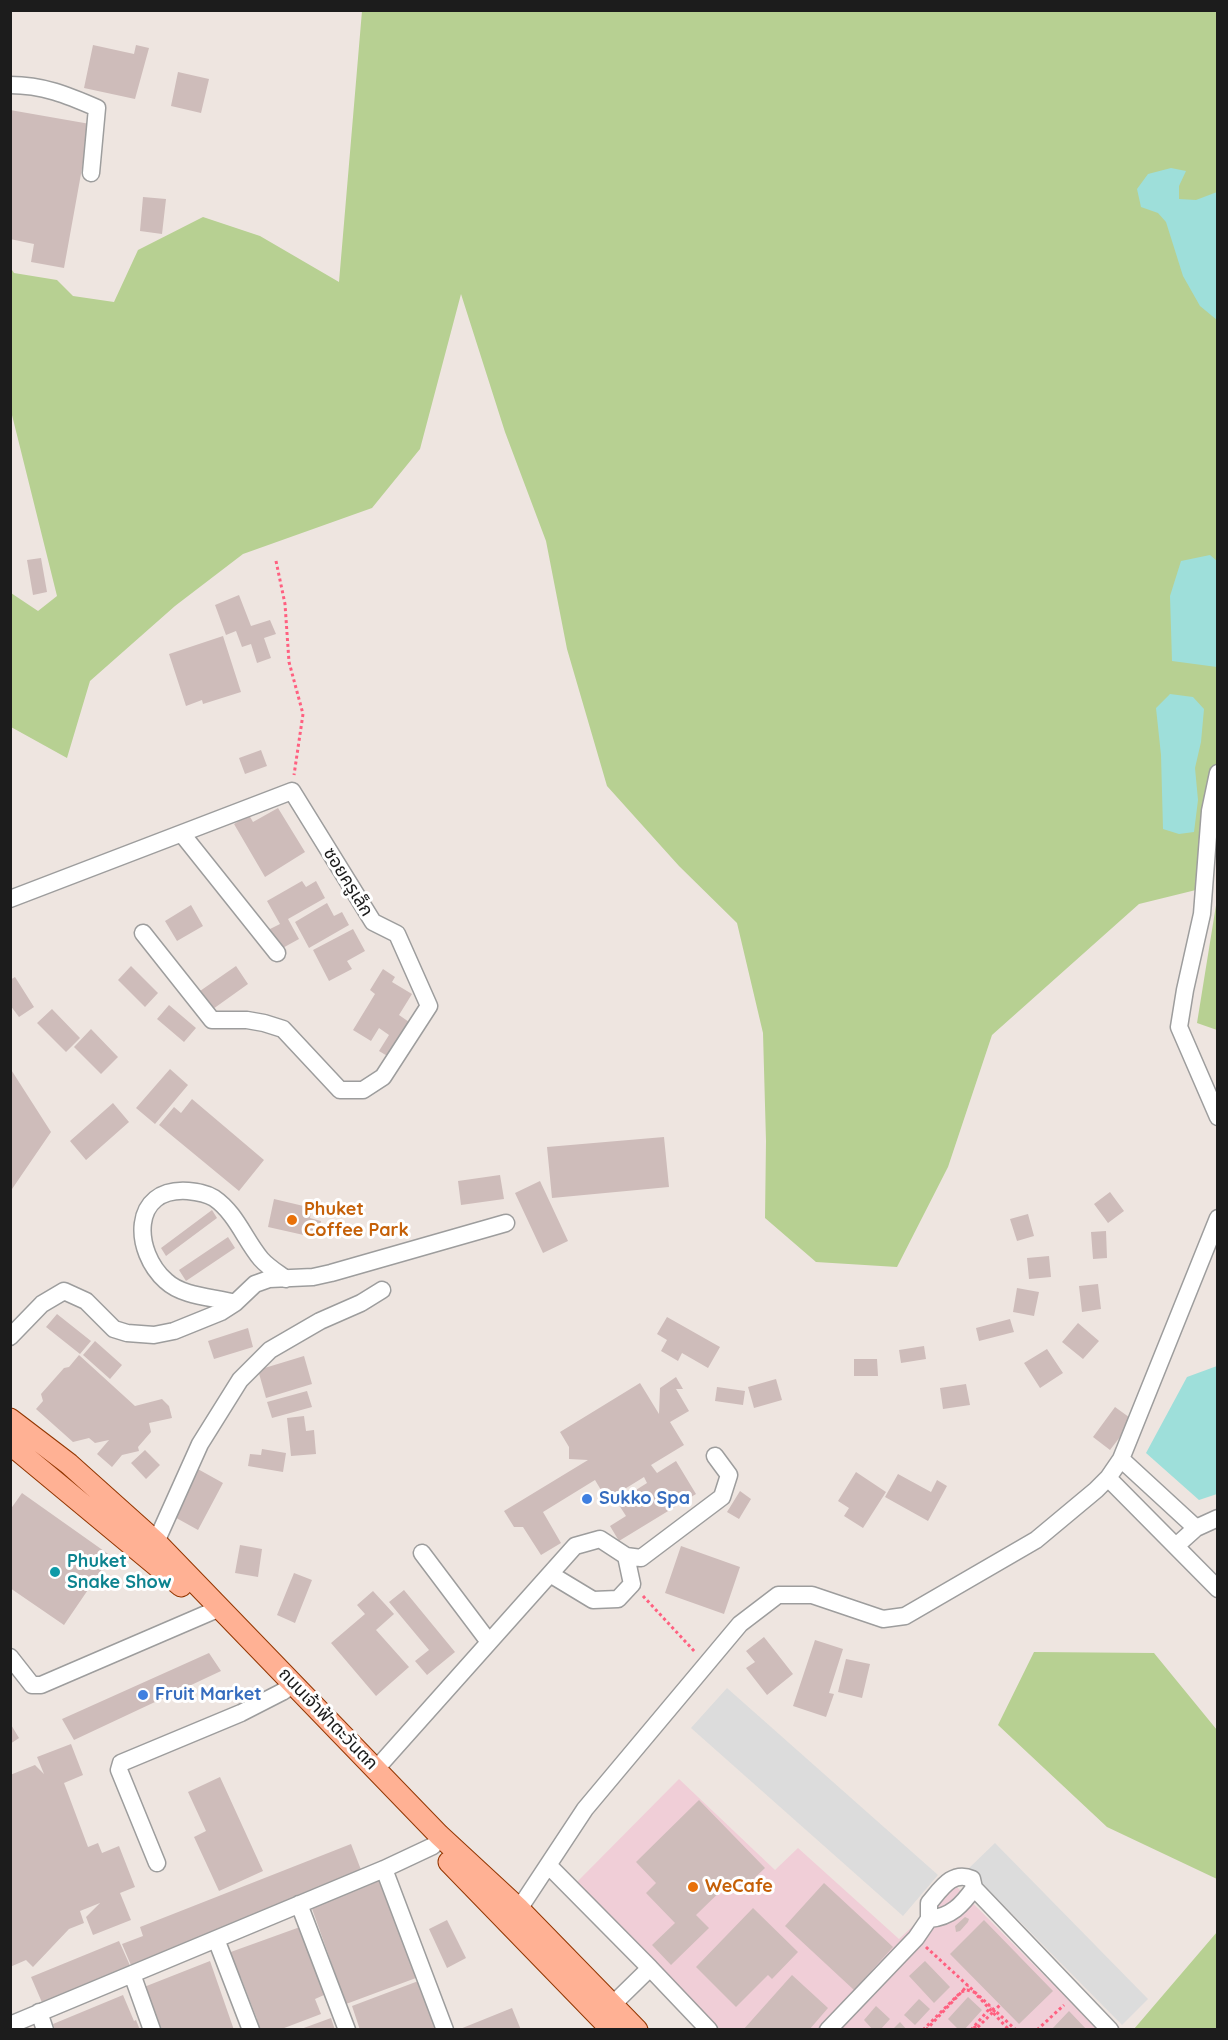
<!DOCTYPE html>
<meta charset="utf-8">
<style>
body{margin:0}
#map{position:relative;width:1228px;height:2040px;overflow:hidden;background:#eee5e0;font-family:Quicksand,sans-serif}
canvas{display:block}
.frame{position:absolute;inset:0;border:12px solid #1c1c1c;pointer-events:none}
</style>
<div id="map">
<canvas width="1228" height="2040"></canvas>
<div class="frame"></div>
</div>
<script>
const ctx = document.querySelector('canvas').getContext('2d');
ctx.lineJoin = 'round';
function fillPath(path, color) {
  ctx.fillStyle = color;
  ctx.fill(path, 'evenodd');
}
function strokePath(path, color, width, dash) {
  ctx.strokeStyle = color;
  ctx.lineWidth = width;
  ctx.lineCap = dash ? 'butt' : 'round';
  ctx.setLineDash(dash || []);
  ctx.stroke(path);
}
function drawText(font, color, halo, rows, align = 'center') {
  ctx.font = font + ' Quicksand,"Noto Sans Thai",sans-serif';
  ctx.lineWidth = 6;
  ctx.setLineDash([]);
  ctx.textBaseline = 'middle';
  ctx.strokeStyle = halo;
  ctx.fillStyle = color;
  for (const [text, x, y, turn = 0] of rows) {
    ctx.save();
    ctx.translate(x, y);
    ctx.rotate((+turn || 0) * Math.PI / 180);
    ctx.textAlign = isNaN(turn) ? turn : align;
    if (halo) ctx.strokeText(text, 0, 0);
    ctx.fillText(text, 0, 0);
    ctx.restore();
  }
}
fillPath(new Path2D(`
 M679 1779 775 1870 798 1848 899 1939 956 1886 1097 2029H720L577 1882Z`), '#f0ced7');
fillPath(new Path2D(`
 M362 11H1217L1218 815 1204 888 1139 904 992 1035 948 1167 897 1267 816 1262 765 1218 766 1141 763 1033 737 923 679 866 607 786 567 649 546 541 505 432 461 294 420 449 372 508 243 554 175 606 90 681 67 758 11 727V593L38 611 57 596 11 411 10 267 14 273 57 280 73 296 114 302 138 250 203 217 260 236 339 282Z
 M1217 899V1030L1197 1023Z
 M1034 1652 1154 1653 1217 1730V1879L1107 1827 998 1725Z
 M1217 1932V2029H1134Z`), '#b7d092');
fillPath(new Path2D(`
 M727 1688 938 1875 903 1916 691 1728Z
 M995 1843 1148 1999 1122 2025 968 1869Z`), '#dcdcdc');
fillPath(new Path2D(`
 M1171 168 1186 171 1179 186V199L1196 200 1217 192V320L1200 306 1183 276 1166 222 1158 213 1141 207 1137 189 1148 174Z
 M1210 555 1217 561V667L1172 661 1170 596 1181 561Z
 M1170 694 1193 697 1204 709 1201 742 1195 768 1198 800 1194 832 1179 834 1163 829 1161 755 1156 708Z
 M1217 1366V1494L1199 1500 1146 1453 1187 1377Z`), '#9edfda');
fillPath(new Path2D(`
 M93 45 134 54 136 45 149 48 135 99 84 88Z
 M178 72 209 79 201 113 171 106Z
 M10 110 90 124 64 268 31 262 34 244 10 239Z
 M143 197 166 199 162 234 140 231Z
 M41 558 47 592 33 595 27 560Z
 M239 595 251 626 270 620 276 634 264 638 271 658 257 663 251 644 242 647 236 631 226 635 215 605Z
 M223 636 241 692 203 704 202 700 186 706 169 654Z
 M261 750 267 766 245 774 239 758Z
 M278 808 305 852 265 877 234 824 249 815 253 822Z
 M302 881 306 887 316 881 325 898 288 919 299 939 279 950 268 930 280 924 267 901Z
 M327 903 334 916 342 912 349 925 309 948 295 922Z
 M191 905 203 926 177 941 165 921Z
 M353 929 365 951 347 961 352 969 329 981 313 950Z
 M131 966 158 993 145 1007 118 980Z
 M236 966 248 984 213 1009 200 991Z
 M383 969 395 977 392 982 412 994 399 1015 412 1024 389 1057 379 1051 389 1035 379 1028 371 1041 353 1030 375 994 370 990Z
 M15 977 34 1007 19 1017 10 1005V980Z
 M169 1005 196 1028 184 1042 157 1019Z
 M52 1009 80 1038 66 1052 37 1023Z
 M91 1029 118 1057 101 1074 74 1047Z
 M10 1068 51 1132 10 1192Z
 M170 1069 188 1085 155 1124 136 1108Z
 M192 1099 264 1160 239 1191 159 1125 174 1107 181 1113Z
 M113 1103 129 1122 86 1160 70 1141Z
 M664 1137 669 1187 552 1198 547 1147Z
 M500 1175 504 1199 461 1205 458 1181Z
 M540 1181 568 1241 543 1253 515 1193Z
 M1110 1192 1124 1211 1108 1223 1094 1204Z
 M274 1199 312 1208 310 1218 321 1221 317 1238 268 1227Z
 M212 1210 217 1218 166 1256 161 1248Z
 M1028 1214 1034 1236 1017 1241 1010 1219Z
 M1106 1231 1107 1258 1093 1259 1091 1232Z
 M228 1237 235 1248 186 1281 179 1270Z
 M1049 1256 1051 1277 1029 1279 1027 1258Z
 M1098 1284 1101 1309 1082 1312 1079 1286Z
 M1017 1288 1039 1292 1034 1316 1013 1312Z
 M57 1314 91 1341 80 1354 46 1327Z
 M667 1317 720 1347 708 1368 682 1353 678 1361 661 1351 667 1340 657 1334Z
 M1010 1319 1014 1332 979 1341 976 1328Z
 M1078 1323 1099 1341 1083 1359 1062 1342Z
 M248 1328 253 1347 214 1359 208 1341Z
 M95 1341 122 1365 110 1379 83 1355Z
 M924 1346 926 1359 901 1363 899 1350Z
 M1047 1349 1063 1373 1040 1388 1024 1363Z
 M79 1355 135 1406 162 1399 169 1406 172 1418 149 1423 151 1432 138 1447 139 1451 122 1455 112 1467 97 1454 109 1440 95 1443 89 1438 73 1442 36 1409 43 1401 41 1394 64 1368 69 1367Z
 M304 1356 312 1384 266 1398 258 1370Z
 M854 1359H877L878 1376H854Z
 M676 1377 683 1389H676L689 1411 670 1422 684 1445 651 1465 657 1473 676 1461 696 1494 619 1541 610 1526 626 1516 617 1502 647 1483 644 1477 607 1500 595 1480 543 1512 561 1543 541 1555 523 1527H514L504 1511 588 1460 569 1459V1447L560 1432 640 1383 659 1414 660 1388Z
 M776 1379 782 1400 754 1408 748 1387Z
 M966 1384 970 1405 943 1409 940 1388Z
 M717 1387 745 1391 743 1405 715 1401Z
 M307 1391 312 1407 272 1418 267 1402Z
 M1115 1407 1133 1420 1110 1450 1093 1437Z
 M304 1416 306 1431 314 1430 316 1454 291 1456 287 1418Z
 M262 1449 286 1453 283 1472 248 1466 250 1454 261 1455Z
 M145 1450 160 1465 146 1479 131 1463Z
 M196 1468 223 1483 198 1530 171 1515Z
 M856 1472 886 1492 863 1528 844 1516 849 1508 838 1501Z
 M898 1474 931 1492 937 1480 947 1486 928 1521 885 1497Z
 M740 1491 751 1499 739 1519 727 1512Z
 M22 1493 111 1556 64 1625 10 1588V1510Z
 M240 1545 262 1549 258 1577 235 1573Z
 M681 1546 740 1567 724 1614 665 1593Z
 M294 1573 312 1580 295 1623 277 1615Z
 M404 1590 455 1652 427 1675 415 1661 429 1650 389 1602Z
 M373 1591 394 1614 376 1630 409 1667 376 1696 331 1643 365 1614 357 1605Z
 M764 1637 793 1674 767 1695 746 1668 755 1662 746 1651Z
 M815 1640 843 1649 829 1693 834 1694 826 1717 793 1706Z
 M209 1653 221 1671 74 1740 62 1719Z
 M846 1659 870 1664 862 1698 838 1692Z
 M10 1723 19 1738 10 1744Z
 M71 1744 83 1775 64 1783 88 1847 98 1843 102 1853 119 1846 135 1887 120 1893 131 1920 93 1935 86 1917 100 1903 80 1911 84 1923 69 1929 33 1967 26 1960 10 1967V1775L35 1765 44 1774 37 1757Z
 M220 1777 263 1871 219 1891 194 1837 206 1831 188 1792Z
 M699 1800 765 1868 743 1889 734 1878 696 1915 709 1928 671 1965 652 1945 675 1923 646 1893 656 1883 636 1862Z
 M351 1844 363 1875 133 1970 122 1944 143 1936 140 1927Z
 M380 1878 416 1978 346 2004 310 1903Z
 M824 1883 893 1947 854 1990 785 1926Z
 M753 1908 798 1952 772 1979 768 1975 736 2007 696 1967Z
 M965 1917 969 1919 968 1922 960 1931 956 1932 955 1926Z
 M447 1920 466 1958 447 1968 429 1929Z
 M984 1920 1053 1991 1019 2024 950 1954Z
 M300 1927 324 1995 315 1999 321 2014 279 2030H256L253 2021 257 2019 241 1978 238 1979 228 1953Z
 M119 1941 132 1970 44 2007 31 1977Z
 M210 1961 234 2030H159L144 1987Z
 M925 1961 950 1987 934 2003 909 1976Z
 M792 1975 828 2008 809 2030H743Z
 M421 1980 439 2030H360L352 2006Z
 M123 1995 134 2021 136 2020 140 2030H55L53 2024Z
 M968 1997 982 2010 964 2030H959L948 2019Z
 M919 1999 930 2009 915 2025 904 2015Z
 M876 2006 890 2019 880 2030H873L864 2020Z
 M512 2008 521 2030H460V2029Z
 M1069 2011 1087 2030H1051Z
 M331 2018 335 2030H302L301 2029Z
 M900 2022 907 2030H892Z`), '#cebcba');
const minor = new Path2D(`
 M10 85C43 85 67 95 97 108L91 173
 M1218 773 1210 811 1202 914 1185 990 1179 1027 1218 1117
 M182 834 277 953
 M10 899 292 791 373 922 397 934 429 1006 383 1077 363 1090H340L283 1029 264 1023 247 1020H212L143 933
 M235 1303C214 1297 183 1297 166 1281 133 1252 130 1187 188 1191 197 1192 206 1193 214 1198 236 1213 245 1240 261 1259 268 1267 278 1273 286 1279
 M10 1337 42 1304 64 1291 86 1301 114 1329 127 1333 154 1335 174 1331 221 1312 235 1303 255 1284 269 1279 313 1277 331 1273 506 1223
 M1121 1459 1196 1528
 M1108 1478 1218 1589
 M156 1542 200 1444 240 1380 270 1350 320 1321 361 1303 382 1290
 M1176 1546 1196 1528 1218 1518
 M422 1553 489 1642
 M550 1574 593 1600 618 1599 632 1584 626 1556
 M10 1657 32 1685H41L220 1608
 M376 1769 575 1546 600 1539 626 1556 641 1558 722 1497 729 1475 715 1456
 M157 1863 119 1770 121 1763 241 1713 282 1692 294 1684
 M548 1865 650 1968 604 2013
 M384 1869 445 2030
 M974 1888 1110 2030
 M299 1904 347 2030
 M519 1909 585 1809 740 1624 778 1595H812L883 1619 905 1616 1036 1540 1096 1490 1108 1478 1121 1459 1218 1218
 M216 1939 251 2030
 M650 1968 709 2030
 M132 1974 152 2030
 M39 2012 45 2030
 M10 2025 384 1869 433 1846
 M828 2030 916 1938 929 1919V1903C941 1889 952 1870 972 1879L974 1888C962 1905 951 1917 929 1919`);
const major = new Path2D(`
 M10 1419 69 1464 156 1542 439 1835 519 1909 637 2030
 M10 1444 181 1586
 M449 1862 612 2030`);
strokePath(minor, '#9d9d9d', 19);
strokePath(major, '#933600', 23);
strokePath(new Path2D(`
 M276 561 285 604 289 662 303 714 294 775
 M643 1596 696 1653
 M926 1947 1016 2030
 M974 2026 976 2029 993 2012
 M926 2030 968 1985
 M971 2030 991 2007
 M1037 2030 1064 2005`), '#ff6080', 3, [3, 3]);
strokePath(minor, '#fff', 16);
strokePath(major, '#ffb194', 21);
strokePath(new Path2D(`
 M993 2012 1000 2005
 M923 2030 961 1992 967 1990 974 1992 1009 2030`), '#ff6080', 3, [3, 3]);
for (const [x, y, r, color] of [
 [292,1220,6,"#e8710a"],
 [587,1499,6,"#3f7fe0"],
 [55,1572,6,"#0f9aa8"],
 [143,1695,6,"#3f7fe0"],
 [693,1887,6,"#e8710a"]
]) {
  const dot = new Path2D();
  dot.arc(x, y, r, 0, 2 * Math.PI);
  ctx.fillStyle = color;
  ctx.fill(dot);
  strokePath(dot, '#fff', 2);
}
drawText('18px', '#1c1c1c', '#fff', [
 ["ซอยครูเล็ก",348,882,58],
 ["ถนนเจ้าฟ้าตะวันตก",328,1719,46]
]);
drawText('bold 18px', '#c56008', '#fff', [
 ["Phuket",304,1210],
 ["Coffee Park",304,1231],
 ["WeCafe",705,1887]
], 'left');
drawText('bold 18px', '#366cbe', '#fff', [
 ["Sukko Spa",599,1499],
 ["Fruit Market",155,1695]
], 'left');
drawText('bold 18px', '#0d838f', '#fff', [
 ["Phuket",67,1562],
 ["Snake Show",67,1583]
], 'left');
</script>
